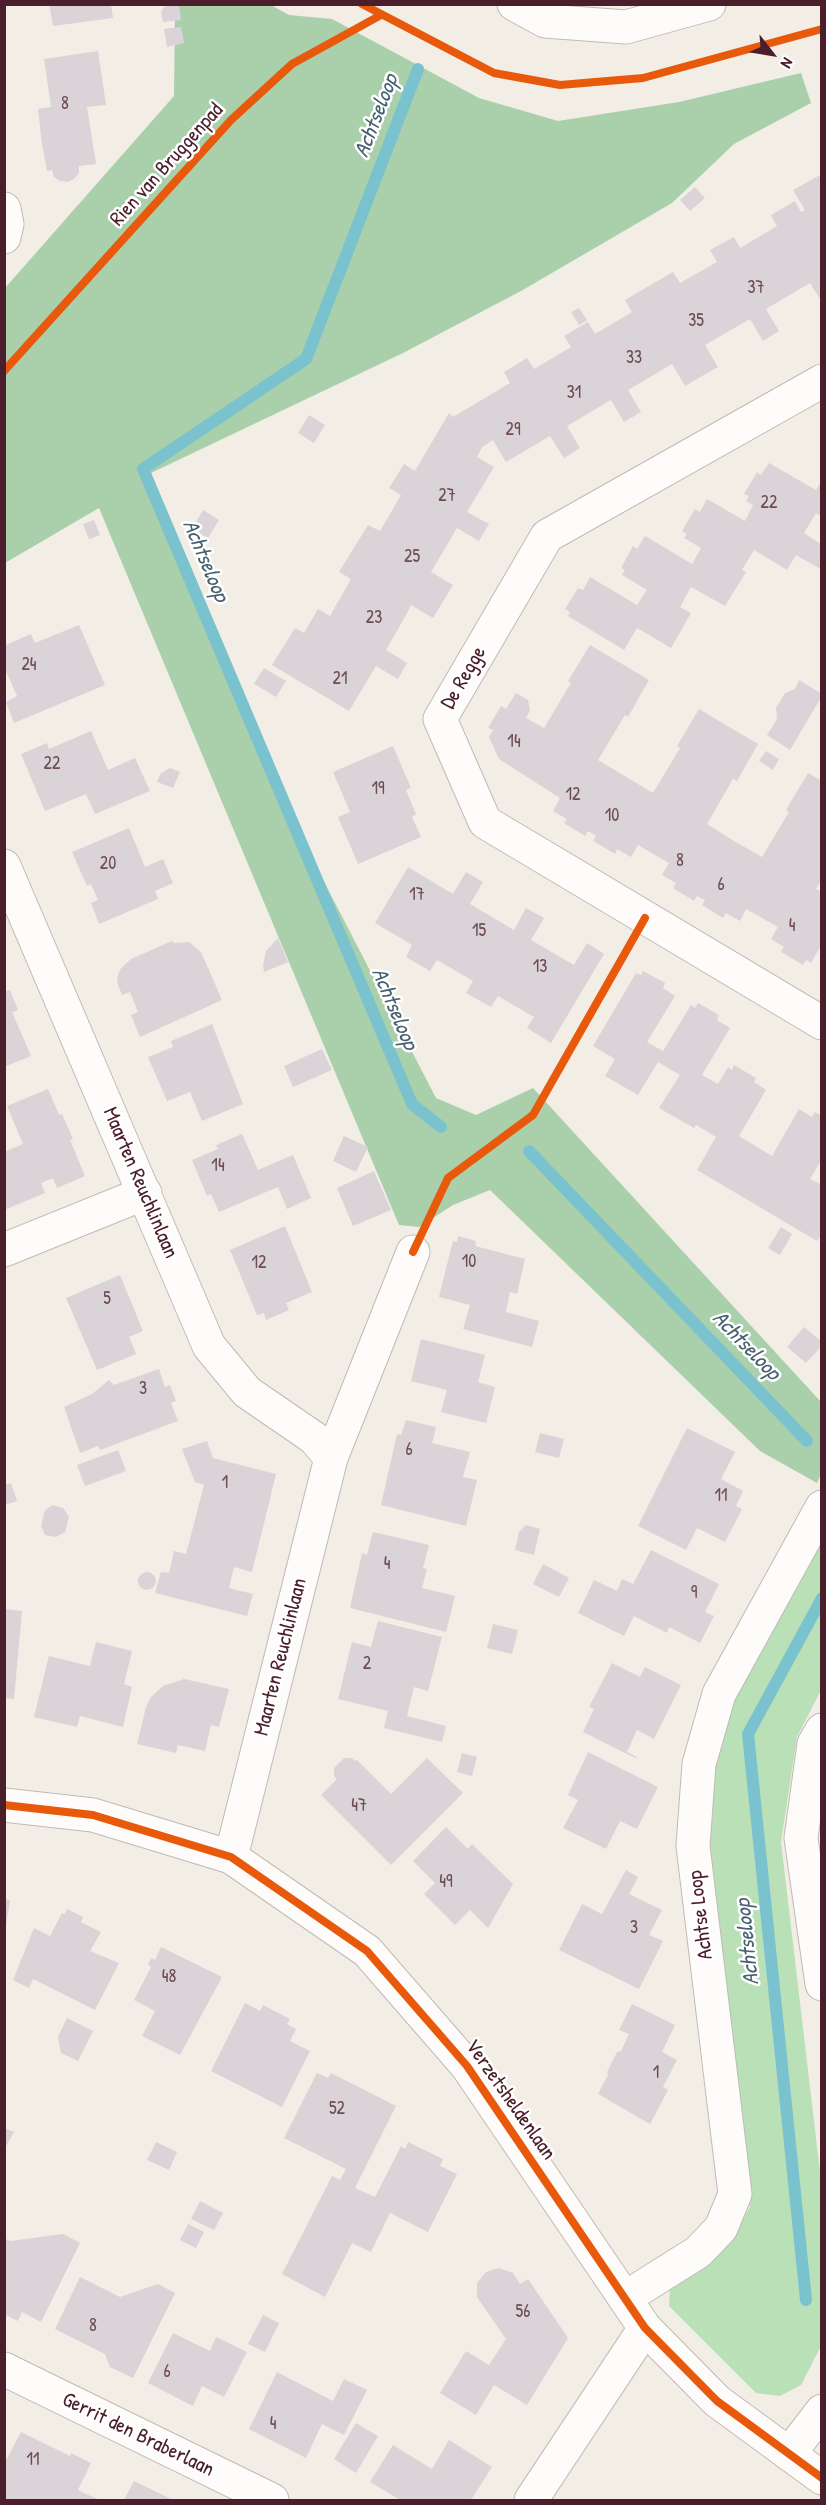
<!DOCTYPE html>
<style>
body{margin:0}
#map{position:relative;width:826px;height:2505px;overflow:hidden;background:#f2eee5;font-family:"Patrick Hand",sans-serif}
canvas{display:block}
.frame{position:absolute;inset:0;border:6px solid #4a1f2b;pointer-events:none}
.north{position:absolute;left:742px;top:24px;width:60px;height:60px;-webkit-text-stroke:4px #fff;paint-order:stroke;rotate:121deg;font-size:16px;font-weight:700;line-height:24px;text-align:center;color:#4a1f2b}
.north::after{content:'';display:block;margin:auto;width:21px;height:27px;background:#4a1f2b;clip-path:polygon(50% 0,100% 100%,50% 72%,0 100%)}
</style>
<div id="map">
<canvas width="826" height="2505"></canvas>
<div class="frame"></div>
<div class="north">N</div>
</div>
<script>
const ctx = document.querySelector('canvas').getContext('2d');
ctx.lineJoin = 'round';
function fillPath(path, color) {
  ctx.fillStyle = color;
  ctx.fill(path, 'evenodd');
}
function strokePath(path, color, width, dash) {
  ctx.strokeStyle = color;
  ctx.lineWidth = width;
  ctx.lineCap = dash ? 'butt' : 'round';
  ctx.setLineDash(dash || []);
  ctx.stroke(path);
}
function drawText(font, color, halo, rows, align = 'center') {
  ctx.font = font + ' "Patrick Hand",sans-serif';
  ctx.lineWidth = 5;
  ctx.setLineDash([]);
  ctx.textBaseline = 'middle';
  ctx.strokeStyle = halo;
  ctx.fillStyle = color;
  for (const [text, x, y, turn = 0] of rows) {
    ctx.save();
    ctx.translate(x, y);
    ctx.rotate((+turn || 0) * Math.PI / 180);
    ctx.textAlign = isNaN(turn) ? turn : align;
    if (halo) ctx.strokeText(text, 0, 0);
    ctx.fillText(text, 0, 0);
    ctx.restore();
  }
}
fillPath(new Path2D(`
 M821 1533V1690L797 1737 781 1842 820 2172 821 2346 801 2385 780 2396 756 2393 669 2306 670 2286 731 2238 750 2207 708 1843 715 1763 734 1696Z`), '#b9e0b7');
fillPath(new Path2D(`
 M175 5H271L289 15 332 19 479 98 558 121 679 102 801 73 811 103 734 144 672 203 521 291 403 353 151 473 319 872 436 1098 476 1115 533 1088 821 1402V1474L817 1483 760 1451 490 1190 453 1205 419 1227 399 1225 99 508 5 563V288L174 96Z`), '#aacfab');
strokePath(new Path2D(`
 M418 69 306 359 143 469 412 1104 441 1127
 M529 1151 807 1441
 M806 2300 748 1734 822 1598`), '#7ac3ce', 12);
fillPath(new Path2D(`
 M49 4H111L113 18 53 26Z
 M167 4H179L181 20 163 22 161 11Z
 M181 27 184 43 167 47 164 29Z
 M98 51 106 105 87 107 96 164 79 166V173L74 179 68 182 60 181 54 177 52 170 47 171 42 144 38 109 51 107 44 59Z
 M822 174V302L810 283 766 309 779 331 763 341 750 319 705 345 718 367 702 376 685 386 672 364 628 390 641 412 624 422 611 400 567 426 580 448 564 458 550 436 506 462 493 440 482 447 477 457 494 467 467 512 489 524 479 541 457 528 431 572 453 585 433 618 411 605 405 617 386 650 407 663 398 679 376 666 349 711 272 665 295 628 304 633 318 609 330 616 351 579 339 572 368 525 380 531 401 495 389 488 404 464 415 471 449 413 453 417 510 383 504 372 527 358 534 369 571 347 564 336 588 322 595 334 632 312 625 300 673 272 680 283 717 262 710 250 734 237 740 248 777 226 771 215 795 201 801 212 805 210 793 190Z
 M695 187 705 198 690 211 680 200Z
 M579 308 587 320 579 325 571 312Z
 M309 415 325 425 314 443 298 433Z
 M769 463 816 490 822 480V517L816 513 804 533 822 545V570L796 555 787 570 754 550 742 570 746 572 725 606 691 587 680 607 691 613 671 648 637 628 624 650 568 616 570 612 565 609 578 588 583 590 590 577 637 605 647 590 622 575 625 570 621 568 633 546 637 549 645 536 692 564 701 548 684 538 687 534 682 531 695 509 700 512 707 499 745 521 753 505 746 501 749 496 744 494 757 472 761 475Z
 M203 510 219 520 208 538 192 529Z
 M94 520 100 535 89 539 83 524Z
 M79 625 105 685 14 723 6 702 17 696 4 667V646L31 634 35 643Z
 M590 645 649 680 628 717 625 715 598 760 653 793 680 748 677 746 699 709 758 744 737 781 733 779 707 824 734 841 762 857 789 812 786 810 808 773 822 781V879L816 889 822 892V944L811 963 806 960 803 965 781 952 784 947 771 939 778 927 746 909 740 921 726 913 723 918 702 905 705 900 697 896 694 901 673 888 676 883 662 875 669 863 638 845 631 857 617 849 615 854 593 841 596 836 588 831 585 836 564 823 567 819 553 811 560 798 499 759 489 737 493 730 488 728 501 706 506 709 516 693 528 700 530 710 526 718 544 728 571 683 568 681Z
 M264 668 286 681 276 697 254 684Z
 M799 680 822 694V696L790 750 767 735 777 719 776 708 785 693 795 689Z
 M91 731 108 770 135 758 150 791 95 814 86 794 45 811 21 754 47 743 49 749Z
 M393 746 411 788 406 790 416 814 412 817 421 837 358 864 338 817 350 812 333 772Z
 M766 751 779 759 773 770 759 761Z
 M170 768 180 772 173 788 157 782 160 774Z
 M129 828 145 867 163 859 173 883 155 891 158 899 99 924 91 903 98 900 91 884 87 886 72 852Z
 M408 867 453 894 466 872 483 882 470 904 514 930 526 908 544 918 531 940 574 965 587 943 604 954 551 1043 527 1028 534 1017 498 996 491 1007 466 993 473 981 437 960 430 971 406 957 412 945 375 923Z
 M278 938 288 962 264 972 263 965 266 951Z
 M172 941 174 943 189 942 201 952 222 1000 140 1037 131 1015 138 1012 130 992 122 995 117 982 118 975 121 968 131 959Z
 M643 971 665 983 663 988 675 996 647 1042 663 1051 691 1005 695 1008 698 1003 719 1015 717 1020 730 1028 702 1075 718 1084 728 1067 732 1070 734 1065 756 1078 754 1082 766 1090 739 1136 772 1156 799 1109 812 1117 815 1112 822 1116V1159L810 1179 822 1185V1234L817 1241 697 1170 716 1137 696 1125 694 1128 659 1108 680 1075 658 1062 638 1095 605 1076 615 1059 593 1046 636 973 641 975Z
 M10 990 18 1010 12 1012 31 1056 4 1067V992Z
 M212 1024 243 1104 202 1121 190 1092 167 1101 148 1057 173 1047 171 1041Z
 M322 1049 332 1070 293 1087 284 1066Z
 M48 1089 59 1115 62 1114 73 1139 70 1140 85 1176 57 1188 53 1178 41 1183 45 1193 4 1210V1152L23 1144 7 1106Z
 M242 1134 258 1170 293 1155 311 1198 287 1209 278 1187 219 1212 211 1194 207 1196 192 1160 218 1149 216 1145Z
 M344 1136 368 1147 356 1172 333 1161Z
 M374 1171 391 1210 353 1226 337 1188Z
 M285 1226 312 1292 286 1303 289 1310 266 1320 264 1313 257 1315 230 1250Z
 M781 1227 792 1234 780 1255 768 1248Z
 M458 1236 476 1241 475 1246 525 1259 517 1294 510 1292 506 1312 539 1321 532 1347 463 1329 470 1305 439 1297 453 1241 457 1242Z
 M120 1275 143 1331 129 1337 136 1354 97 1370 66 1298Z
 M804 1327 822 1342V1346L806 1363 787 1347Z
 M421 1339 485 1355 478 1382 495 1387 486 1423 441 1412 447 1390 411 1381Z
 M159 1369 165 1387 170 1385 176 1401 171 1403 178 1421 100 1450 98 1446 80 1453 64 1407 92 1394 109 1380 114 1385Z
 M406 1420 436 1427 432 1443 470 1452 463 1477 477 1480 466 1526 381 1505 397 1434 401 1435Z
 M687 1428 735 1452 721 1479 743 1491 736 1506 742 1509 725 1542 697 1528 686 1550 638 1526Z
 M540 1433 564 1439 559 1458 535 1452Z
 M207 1441 213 1458 276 1474 252 1572 234 1567 229 1588 253 1594 247 1616 155 1593 161 1572 169 1573 174 1551 186 1554 204 1485 195 1482 182 1449Z
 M118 1450 126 1471 85 1486 77 1465Z
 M11 1483 17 1501 4 1505V1485Z
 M53 1505 63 1508 69 1517 65 1532 56 1537 45 1535 41 1526 45 1510Z
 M526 1525 540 1529 534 1555 515 1550 519 1532Z
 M373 1532 429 1545 423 1568 427 1569 422 1588 455 1596 446 1632 350 1608 362 1553 367 1555Z
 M651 1550 719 1584 705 1612 714 1616 700 1643 669 1627 667 1633 634 1616 624 1636 578 1613 594 1580 617 1591 622 1579 633 1584Z
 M543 1564 569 1578 559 1597 533 1584Z
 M138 1581a9 9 0 1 1 18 0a9 9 0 1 1-18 0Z
 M4 1609 22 1611 14 1699 4 1698Z
 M378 1621 442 1637 428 1691 414 1687 407 1716 446 1726 442 1742 384 1728 388 1711 338 1699 352 1642 371 1647Z
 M493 1624 518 1630 512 1654 487 1648Z
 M96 1642 132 1651 124 1684 132 1687 123 1727 80 1716 77 1727 34 1717 49 1656 90 1666Z
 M612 1663 640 1677 645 1667 681 1685 654 1739 637 1730 627 1752 637 1757 635 1758 583 1732 594 1709 589 1707Z
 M184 1679 229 1689 219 1727 211 1725 205 1751 178 1745 176 1753 137 1744 146 1707 151 1697 163 1686Z
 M588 1752 658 1787 637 1829 620 1821 606 1849 563 1828 578 1800 568 1795Z
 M462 1753 477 1757 472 1776 457 1772Z
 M344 1758H352L355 1761 357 1760 391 1794 427 1758 463 1793 391 1865 321 1795 337 1779 334 1776V1768Z
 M446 1827 468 1849 472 1844 513 1884 488 1928 470 1910 455 1925 424 1894 435 1883 413 1861Z
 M626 1870 638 1877 629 1894 662 1910 649 1935 663 1941 639 1989 559 1950 582 1904 602 1914Z
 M4 1899 10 1900 6 1926H4Z
 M67 1909 83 1917 81 1922 101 1932 90 1951 119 1963 95 2010 33 1979 29 1988 13 1980 34 1928 50 1936 62 1913 65 1914Z
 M161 1947 222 1977 180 2055 142 2036 155 2011 134 2000 151 1967 148 1965 151 1958 155 1960Z
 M245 2003 260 2011 263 2005 290 2019 287 2024 296 2029 290 2041 310 2051 282 2107 211 2071Z
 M632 2004 675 2025 662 2052 677 2060 663 2087 668 2090 650 2124 598 2094 608 2075 607 2072 617 2052 621 2051 629 2034 619 2030Z
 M67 2018 93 2031 78 2061 61 2053 58 2037Z
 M317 2073 328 2078 331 2073 396 2106 355 2188 375 2197 401 2146 405 2149 408 2142 443 2159 440 2166 457 2174 428 2232 390 2213 371 2252 352 2243 325 2297 282 2274 332 2176 340 2180 346 2169 284 2138Z
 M4 2128 14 2132 7 2145 4 2144Z
 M156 2142 177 2152 169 2170 147 2160Z
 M200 2201 223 2213 214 2230 191 2219Z
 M188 2224 204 2232 196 2248 180 2240Z
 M63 2234 80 2243 41 2322 22 2312 18 2321 4 2314V2238L10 2241Z
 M499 2268 513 2273 520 2284 528 2279 568 2338 527 2405 494 2385 476 2415 440 2393 466 2351 489 2365 506 2339 477 2297V2283L486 2272Z
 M80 2277 120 2297 158 2284 175 2293 133 2378 110 2367 105 2354 55 2329Z
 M263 2315 279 2323 265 2352 248 2344Z
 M173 2333 210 2351 216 2337 247 2352 224 2397 202 2386 193 2406 148 2383Z
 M277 2372 333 2401 344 2379 367 2390 344 2435 322 2424 306 2458 249 2429Z
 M356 2423 378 2436 356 2473 334 2459Z
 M21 2432 70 2456 71 2453 91 2463 78 2490 99 2500H4V2464Z
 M449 2440 492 2467 471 2500H400L370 2482 393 2445 432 2469Z
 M134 2481 173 2500H124Z`), '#dad3d8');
const minor = new Path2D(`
 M4 209 7 224 4 237
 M822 381 547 536 440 719 485 822 822 1023
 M4 866 209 1346 247 1392 314 1438 331 1458 231 1857
 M4 1250 145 1193
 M331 1458 413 1252
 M822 1730 814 1744 801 1838 822 1984
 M625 2298 698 2252 721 2228 735 2194 693 1846 699 1764 719 1694 822 1507
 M4 2369 272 2500
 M789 2454 822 2411
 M531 2500 645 2328`);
const tertiary = new Path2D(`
 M514 4 545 21 626 27 709 4
 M4 1805 93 1815 231 1857 367 1951 467 2066 645 2328 717 2401 822 2478`);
strokePath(minor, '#c0bab5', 35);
strokePath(tertiary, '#c0bab5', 35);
strokePath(minor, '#fdfcfb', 33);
strokePath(tertiary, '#fdfcfb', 33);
strokePath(new Path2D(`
 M362 4 494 73 560 85 643 78 822 29
 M4 371 231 120 292 64 381 15
 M413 1252 448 1178 533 1115 645 918
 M4 1805 93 1815 231 1857 367 1951 467 2066 645 2328 717 2401 822 2478`), '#e8590c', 8);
drawText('18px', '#6e4c56', null, [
 ["8",65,104],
 ["37",756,288],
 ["35",696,321],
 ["33",634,358],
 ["31",574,393],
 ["29",513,430],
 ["27",447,496],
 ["22",769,503],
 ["25",412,557],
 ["23",374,618],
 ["24",29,665],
 ["21",340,679],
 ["14",514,742],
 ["22",52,764],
 ["19",378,789],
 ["12",573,795],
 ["10",612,816],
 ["8",680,861],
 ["20",108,864],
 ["6",721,885],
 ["17",417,895],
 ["4",792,926],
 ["15",479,931],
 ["13",540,967],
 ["14",218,1166],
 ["10",469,1262],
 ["12",259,1263],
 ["5",107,1299],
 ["3",143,1389],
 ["6",409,1450],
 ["1",225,1483],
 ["11",721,1496],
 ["4",387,1564],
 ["9",694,1593],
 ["2",367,1664],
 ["47",359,1806],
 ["49",446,1882],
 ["3",634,1928],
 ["48",169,1977],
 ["1",656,2073],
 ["52",337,2109],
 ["56",523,2312],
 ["8",93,2326],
 ["6",167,2372],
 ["4",273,2424],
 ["11",33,2460]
]);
drawText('21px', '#4a1f2b', '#fff', [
 ["Rien van Bruggenpad",167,165,-48],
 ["De Regge",464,678,-60],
 ["Maarten Reuchlinlaan",140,1183,67],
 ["Maarten Reuchlinlaan",281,1657,-76],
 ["Achtse Loop",701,1915,-97],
 ["Verzetsheldenlaan",510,2100,55],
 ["Gerrit den Braberlaan",138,2435,26]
]);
drawText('italic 22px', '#486170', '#fff', [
 ["Achtseloop",377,116,-69],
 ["Achtseloop",205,561,67],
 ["Achtseloop",394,1009,67],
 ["Achtseloop",746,1346,46],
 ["Achtseloop",748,1942,-96]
]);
</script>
